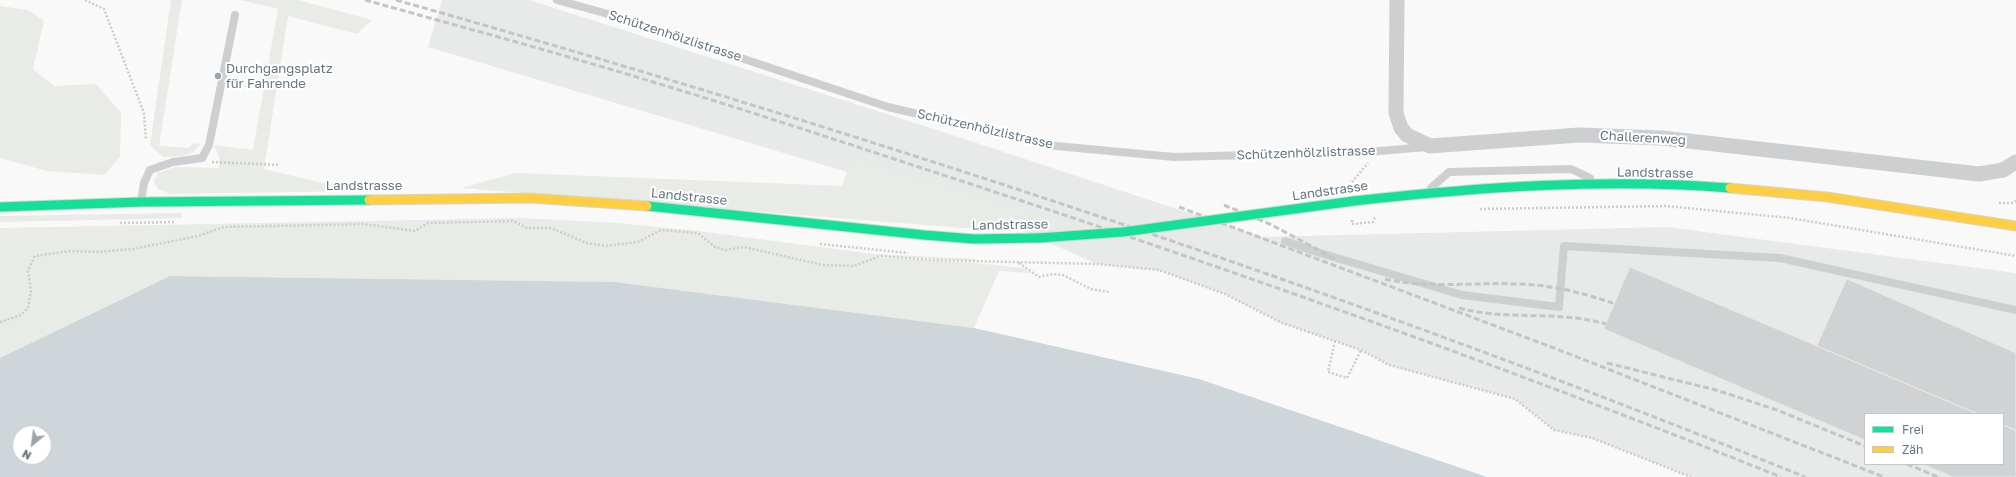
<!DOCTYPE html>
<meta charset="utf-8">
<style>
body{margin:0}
#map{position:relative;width:2016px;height:477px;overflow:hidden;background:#f9f9f9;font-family:"Golos Text",sans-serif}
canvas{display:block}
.legend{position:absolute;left:1864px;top:413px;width:140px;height:52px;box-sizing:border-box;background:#fff;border:1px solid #c1c8cd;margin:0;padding:5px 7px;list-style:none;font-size:12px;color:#657683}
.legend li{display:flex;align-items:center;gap:8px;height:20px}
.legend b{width:20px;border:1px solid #c1c8cd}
.north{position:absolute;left:12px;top:425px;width:40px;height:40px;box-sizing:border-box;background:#fff;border:1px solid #c1c8cd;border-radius:50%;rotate:209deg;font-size:11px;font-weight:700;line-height:16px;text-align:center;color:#657683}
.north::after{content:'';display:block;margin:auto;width:14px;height:18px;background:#99a4ac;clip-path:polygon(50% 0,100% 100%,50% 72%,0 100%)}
</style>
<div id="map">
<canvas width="2016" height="477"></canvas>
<ul class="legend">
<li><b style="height:5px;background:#16e098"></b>Frei</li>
<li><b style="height:5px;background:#ffcf43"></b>Zäh</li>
</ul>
<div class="north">N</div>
</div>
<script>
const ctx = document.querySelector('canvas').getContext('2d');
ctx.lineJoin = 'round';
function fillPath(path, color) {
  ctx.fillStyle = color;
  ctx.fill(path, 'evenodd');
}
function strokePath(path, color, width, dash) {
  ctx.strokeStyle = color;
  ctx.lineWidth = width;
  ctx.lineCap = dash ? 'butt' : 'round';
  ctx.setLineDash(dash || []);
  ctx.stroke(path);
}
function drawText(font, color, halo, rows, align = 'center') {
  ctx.font = font + ' "Golos Text",sans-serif';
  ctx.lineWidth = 4;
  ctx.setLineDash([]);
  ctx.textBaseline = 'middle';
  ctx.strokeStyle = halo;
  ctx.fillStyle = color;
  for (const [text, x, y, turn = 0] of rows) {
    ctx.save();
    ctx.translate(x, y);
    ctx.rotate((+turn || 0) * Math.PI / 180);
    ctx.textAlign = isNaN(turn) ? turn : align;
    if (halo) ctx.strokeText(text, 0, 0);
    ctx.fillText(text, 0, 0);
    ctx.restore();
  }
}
fillPath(new Path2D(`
 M442 0H529L943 132 1262 237 1667 227 2016 273V477H1691L1592 438 1554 430 1515 399 1389 365 1361 350 1282 323 1225 294 1159 270 1097 264 978 211 428 47ZM1865 414H2003V464H1865Z`), '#e8e9e9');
fillPath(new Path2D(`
 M171 0H182L159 146 188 148 194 143 200 144C191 158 178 156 163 157L150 145Z
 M241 0H298L372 20 357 34 288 16 264 169 356 191 169 194 157 188 154 181 158 173 175 167 219 168V157L214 145 253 150 278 9Z
 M0 6 28 10 44 21 33 69 54 86 96 84 121 113 120 157 104 175 47 171 0 158Z
 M852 159 1071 225 963 228 461 188 516 173 842 186Z
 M182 213V218L0 222V216Z
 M520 218 617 223 698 231 873 254 977 259 976 261 875 256 879 258 975 263 1023 268 1031 273 999 271 974 328 615 282 170 276 0 358V228Z`), '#e8ebe6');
fillPath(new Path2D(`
 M170 276 615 282 974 328 1199 379 1487 477H0V358ZM20 433H44V457H20Z`), '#ced6d9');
const building = new Path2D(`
 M1630 267 1817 346 1978 414H1865V440L1604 329Z
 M1847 279 2016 353V430L2003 425V414H1978L1817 346Z
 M2003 425 2016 430V477H1953L1922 464H2003Z`);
fillPath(building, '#d0d2d3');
strokePath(building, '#e8e8e8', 1);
const fast = new Path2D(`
 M1354 201C1479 187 1604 178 1730 188
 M647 206 924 235 974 239 1039 238
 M0 207 141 202 369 200`);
const slow = new Path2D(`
 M1730 188 1827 197 2016 226
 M369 200 530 198 647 206`);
strokePath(fast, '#d5d6d7', 11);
strokePath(slow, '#d5d6d7', 11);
strokePath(new Path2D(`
 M85 0 104 9 144 113 146 140
 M212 162 279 165
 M1352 182 1368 163
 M1999 203H2013L2016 201
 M1480 209 1666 206 1790 218 2016 256
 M1352 220V224L1373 222 1375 217
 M120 223 176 222
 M820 244 908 253
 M1019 263 1039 277 1053 274 1063 275 1091 289 1109 292
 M0 322 21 315 28 308 31 291 28 270 35 256 70 251 98 252 133 249 198 236 224 227 364 224 415 231 428 223 513 221 527 228H551L587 243 606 246 638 242 661 230 698 233 715 247 726 250 744 247 823 265 854 266 880 256 929 260 1097 264 1159 270 1225 294 1282 323 1361 350 1389 365 1515 399 1554 430 1592 438 1691 477
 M1335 341 1328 372 1347 378 1361 350`), '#cbcccd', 2.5, [2, 2]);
strokePath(new Path2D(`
 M557 0 615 16 888 107 1056 146 1174 157 1368 152 1426 147
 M1431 188 1449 172 1571 169 1590 178
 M141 202 144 183 150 170 173 162 202 158 209 145 235 15
 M1285 241 1320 253 1462 295 1559 307 1564 246 1780 258 2016 310`), '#cecfd0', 8);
strokePath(new Path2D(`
 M1397 0 1396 113 1401 128 1407 135 1430 146 1579 135 1662 138 1979 174 2003 170 2016 162`), '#cecfd0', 15);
strokePath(fast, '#16e098', 9);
strokePath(slow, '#ffcf43', 9);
strokePath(new Path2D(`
 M365 0C440 21 515 41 589 63 707 97 824 136 940 174 1223 266 1504 366 1781 477
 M396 0C873 135 1345 290 1805 477
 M1224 205 1272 225 1335 259
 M1179 207 1554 348 1884 477
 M1385 279C1430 289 1474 282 1519 284 1551 285 1585 293 1615 304
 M1459 308C1507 321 1558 310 1606 324
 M1607 363 1716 390 1777 410 1865 446
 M1907 464 1938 477`), '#c3c5c6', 3, [6, 3]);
const fastBridge = new Path2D(`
 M1039 238 1123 232 1354 201`);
strokePath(fastBridge, '#d5d6d7', 11, []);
strokePath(fastBridge, '#16e098', 9);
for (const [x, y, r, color] of [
 [218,76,4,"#99a4ac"]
]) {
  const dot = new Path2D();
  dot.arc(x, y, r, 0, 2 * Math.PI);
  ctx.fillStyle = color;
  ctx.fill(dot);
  strokePath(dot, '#fff', 1.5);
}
drawText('13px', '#657683', '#fff', [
 ["Schützenhölzlistrasse",675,36,18],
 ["Schützenhölzlistrasse",985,129,13],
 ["Challerenweg",1643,138,3],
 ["Schützenhölzlistrasse",1306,153,-2],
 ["Landstrasse",1655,173,1],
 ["Landstrasse",364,186],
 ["Landstrasse",1330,191,-8],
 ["Landstrasse",689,197,6],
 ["Landstrasse",1010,225,-1]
]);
drawText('13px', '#657683', '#fff', [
 ["Durchgangsplatz",226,69],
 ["für Fahrende",226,84]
], 'left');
</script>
